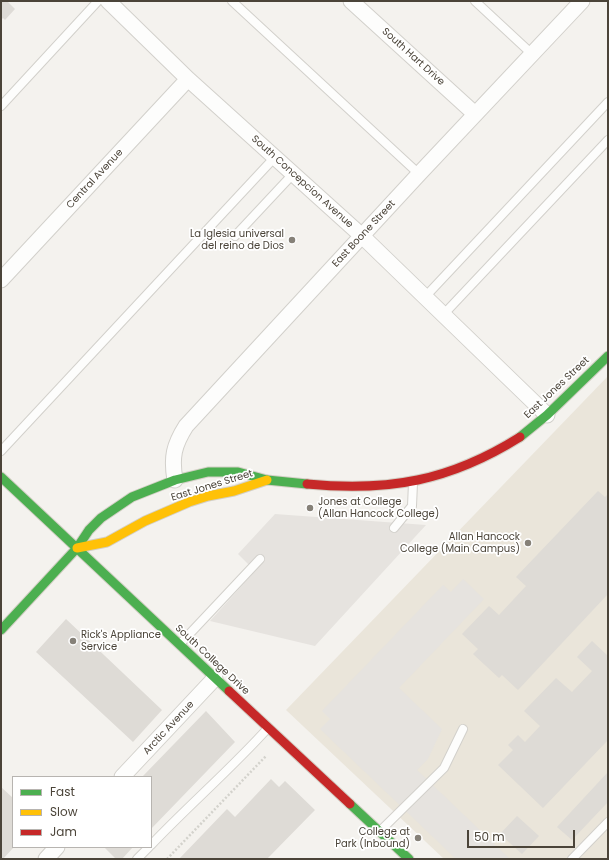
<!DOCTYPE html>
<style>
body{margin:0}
#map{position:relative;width:609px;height:860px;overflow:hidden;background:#f4f2ee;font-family:Poppins,sans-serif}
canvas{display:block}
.frame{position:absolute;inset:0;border:2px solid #4b4439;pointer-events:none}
.legend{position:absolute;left:12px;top:776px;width:140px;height:72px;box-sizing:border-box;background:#fff;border:1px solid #b7b4b0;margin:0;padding:5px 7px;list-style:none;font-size:12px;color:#4b4439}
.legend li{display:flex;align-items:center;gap:8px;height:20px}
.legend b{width:20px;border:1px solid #b7b4b0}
.scale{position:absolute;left:467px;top:830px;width:108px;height:18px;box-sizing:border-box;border:2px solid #4b4439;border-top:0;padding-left:5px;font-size:12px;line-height:14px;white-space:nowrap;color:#4b4439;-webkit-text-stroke:3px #fff;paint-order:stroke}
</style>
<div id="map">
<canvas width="609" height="860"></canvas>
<div class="frame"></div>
<ul class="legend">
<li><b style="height:5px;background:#4caf50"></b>Fast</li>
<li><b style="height:5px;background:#ffc107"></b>Slow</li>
<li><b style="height:5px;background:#c62828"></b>Jam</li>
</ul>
<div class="scale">50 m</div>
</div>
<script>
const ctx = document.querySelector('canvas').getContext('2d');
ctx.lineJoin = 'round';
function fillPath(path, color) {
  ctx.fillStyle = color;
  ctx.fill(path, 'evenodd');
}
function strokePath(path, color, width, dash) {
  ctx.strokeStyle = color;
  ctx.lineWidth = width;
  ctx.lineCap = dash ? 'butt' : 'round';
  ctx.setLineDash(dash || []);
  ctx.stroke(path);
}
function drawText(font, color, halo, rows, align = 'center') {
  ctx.font = font + ' Poppins,sans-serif';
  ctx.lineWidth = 3.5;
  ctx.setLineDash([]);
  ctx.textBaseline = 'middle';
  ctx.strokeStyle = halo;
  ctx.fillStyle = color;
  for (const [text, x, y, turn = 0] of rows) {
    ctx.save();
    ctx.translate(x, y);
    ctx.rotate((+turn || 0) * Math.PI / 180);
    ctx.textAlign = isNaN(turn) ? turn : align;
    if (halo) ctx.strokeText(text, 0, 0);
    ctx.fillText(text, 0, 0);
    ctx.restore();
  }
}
fillPath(new Path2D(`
 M608 376V859H444L286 710Z`), '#eae5da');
fillPath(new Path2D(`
 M275 514 426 525 315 646 210 621 255 571 238 554Z
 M463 579 484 599 399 688 442 729 428 759 417 770 510 859H456L320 729 330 719 322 711 443 585 451 592Z`), '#e6e3df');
fillPath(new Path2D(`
 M1 1H7L15 9 5 20 3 18 1 20Z
 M598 491 605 497 608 494V594L518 690 502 675 499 678 473 654 478 649 462 634 489 606 499 615 526 586 516 577Z
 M66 619 162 710 133 742 36 652Z
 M592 641 608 656V740L543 808 498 765 513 750 508 745 518 735 525 742 540 726 524 711 556 678 572 692 592 671 577 657Z
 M206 711 235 742 151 829V777H142Z
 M608 772V802L572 840 557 827Z
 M271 779 279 787 285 781 315 810 267 859H179L227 809 235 817Z
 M1 787 13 798V847H14L3 859H1Z
 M517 816 539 836 522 854 500 834Z
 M104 847H133L122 859H116Z`), '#dedbd6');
const lane = new Path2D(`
 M232 1 419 174
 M475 1 532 54
 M1 106 98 1
 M235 236 293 174
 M425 297 608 102
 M443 315 608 140
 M1 451 275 157
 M394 528 412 506 413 483
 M180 644 260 559
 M380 831 444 768 463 729
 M151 845C189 805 231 769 268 728
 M137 859 149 847
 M572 859 608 822`);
const street = new Path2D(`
 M108 1 188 79 362 236 547 415
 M351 1 475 114
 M1 280 188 79
 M175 480C171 457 174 445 186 426L419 174 582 1
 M122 777 215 678
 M46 859 57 847`);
const fast = new Path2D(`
 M520 437 547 415 608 356
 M1 477 229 691
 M1 630 77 548 89 530 101 518 132 497 175 480 208 472H238L267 480 307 484
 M350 804 409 859`);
const slow = new Path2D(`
 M77 548 107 542 145 521 189 502 208 496 234 491 267 480`);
const jam = new Path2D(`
 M307 484C388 492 450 481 520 437
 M229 691 350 804`);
strokePath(lane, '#d2d0cb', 10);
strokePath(street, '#d2d0cb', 17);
strokePath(fast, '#d3cfc5', 11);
strokePath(slow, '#d3cfc5', 11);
strokePath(jam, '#d3cfc5', 11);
strokePath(new Path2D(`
 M167 859 266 756`), '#d3d2cc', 2.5, [2, 2]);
strokePath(lane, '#fdfdfc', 8);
strokePath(street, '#fdfdfc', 15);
strokePath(fast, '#4caf50', 9);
strokePath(slow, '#ffc107', 9);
strokePath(jam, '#c62828', 9);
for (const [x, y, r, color] of [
 [292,240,4,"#868178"],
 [310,508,4,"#868178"],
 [528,543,4,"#868178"],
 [73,641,4,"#868178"],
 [418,838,4,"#868178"]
]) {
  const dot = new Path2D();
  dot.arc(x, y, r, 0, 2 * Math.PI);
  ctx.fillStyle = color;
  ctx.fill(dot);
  strokePath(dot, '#fff', 1.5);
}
drawText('10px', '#4b4439', '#fff', [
 ["South Hart Drive",413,57,42],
 ["Central Avenue",95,179,-47],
 ["South Concepcion Avenue",302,182,42],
 ["East Boone Street",364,234,-47],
 ["East Jones Street",557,388,-43],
 ["East Jones Street",212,486,-17],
 ["South College Drive",212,660,43],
 ["Arctic Avenue",169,728,-47]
]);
drawText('10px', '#4b4439', '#fff', [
 ["La Iglesia universal",284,234],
 ["del reino de Dios",284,246],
 ["Jones at College",318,502,"left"],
 ["(Allan Hancock College)",318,514,"left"],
 ["Allan Hancock",520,537],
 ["College (Main Campus)",520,549],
 ["Rick's Appliance",81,635,"left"],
 ["Service",81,647,"left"],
 ["College at",410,832],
 ["Park (Inbound)",410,844]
], 'right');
</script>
